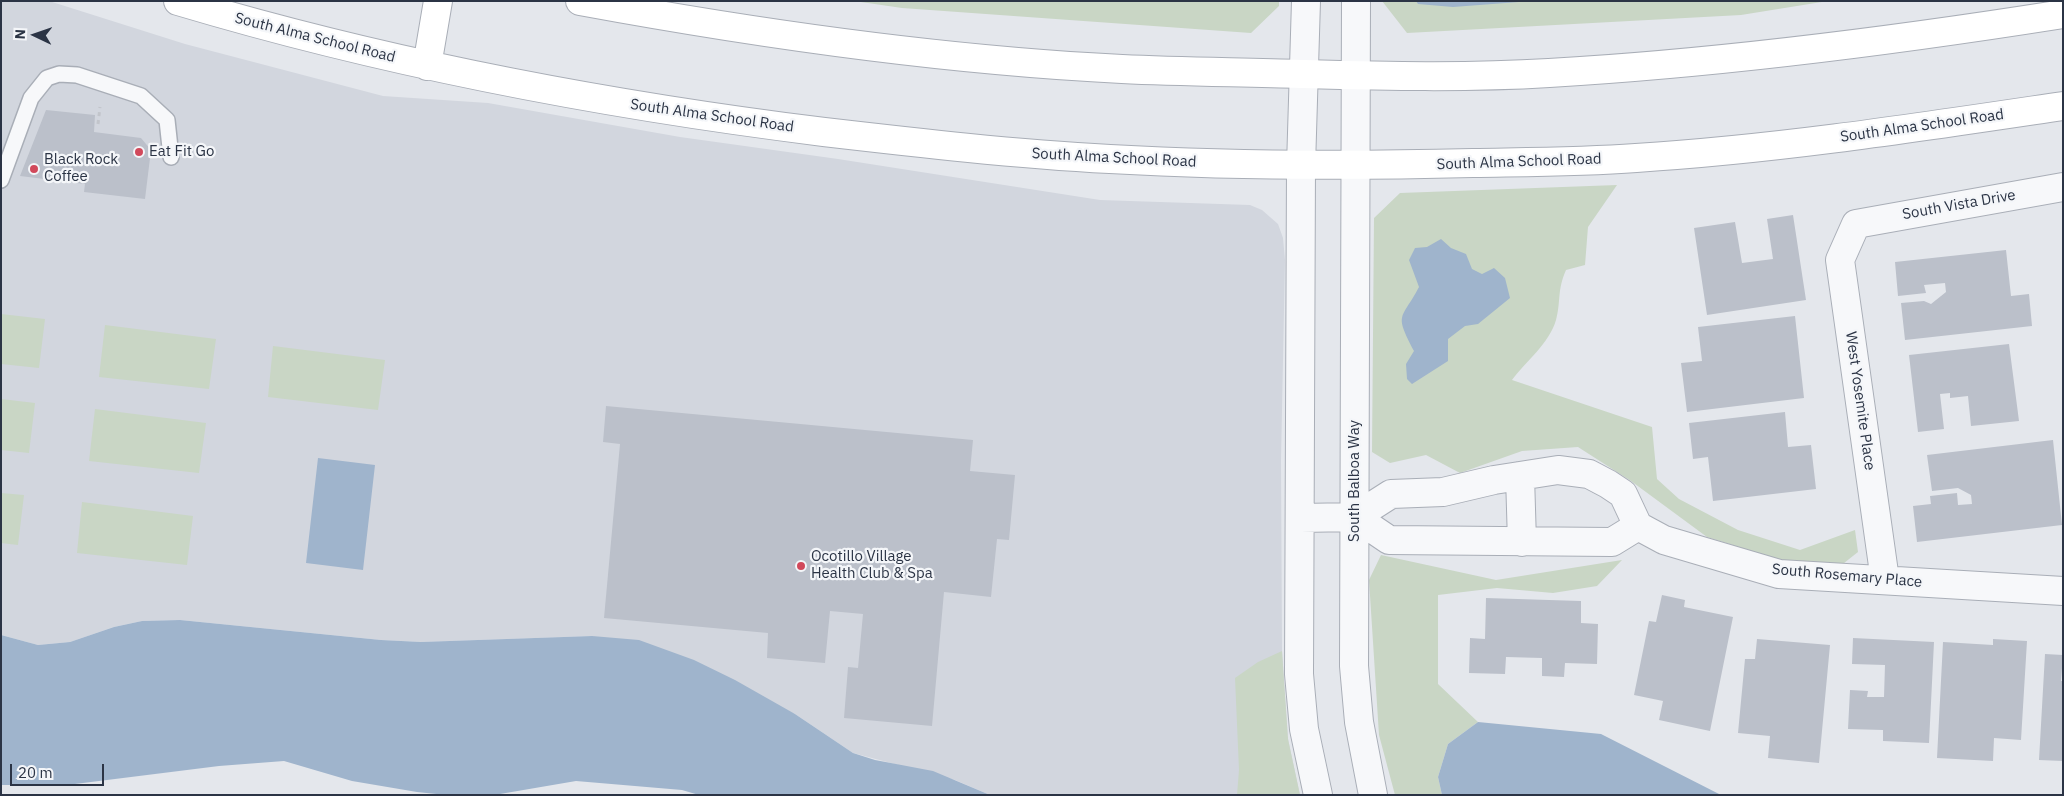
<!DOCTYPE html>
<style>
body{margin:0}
#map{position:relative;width:2064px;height:796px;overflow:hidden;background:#e4e7ec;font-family:"IBM Plex Sans",sans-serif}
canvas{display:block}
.frame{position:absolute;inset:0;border:2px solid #2b3445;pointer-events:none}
.north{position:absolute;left:10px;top:10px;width:50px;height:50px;-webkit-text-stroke:4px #f4f6f9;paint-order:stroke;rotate:273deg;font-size:14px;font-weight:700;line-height:20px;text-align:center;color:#2b3445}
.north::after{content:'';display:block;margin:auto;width:18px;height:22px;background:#2b3445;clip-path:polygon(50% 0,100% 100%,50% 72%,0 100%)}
.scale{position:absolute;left:10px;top:764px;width:94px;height:22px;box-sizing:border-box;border:2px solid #2b3445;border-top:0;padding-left:6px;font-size:15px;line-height:18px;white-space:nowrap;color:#2b3445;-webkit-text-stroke:4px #f4f6f9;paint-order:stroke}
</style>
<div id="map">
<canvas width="2064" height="796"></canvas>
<div class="frame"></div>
<div class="north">N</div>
<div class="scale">20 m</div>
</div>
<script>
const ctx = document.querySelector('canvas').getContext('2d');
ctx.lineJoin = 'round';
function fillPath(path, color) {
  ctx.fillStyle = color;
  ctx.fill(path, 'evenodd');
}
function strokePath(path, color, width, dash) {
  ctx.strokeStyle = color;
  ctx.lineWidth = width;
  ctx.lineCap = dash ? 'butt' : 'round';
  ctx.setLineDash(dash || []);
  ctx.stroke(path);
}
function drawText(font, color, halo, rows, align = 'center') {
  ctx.font = font + ' "IBM Plex Sans",sans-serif';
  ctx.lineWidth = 4.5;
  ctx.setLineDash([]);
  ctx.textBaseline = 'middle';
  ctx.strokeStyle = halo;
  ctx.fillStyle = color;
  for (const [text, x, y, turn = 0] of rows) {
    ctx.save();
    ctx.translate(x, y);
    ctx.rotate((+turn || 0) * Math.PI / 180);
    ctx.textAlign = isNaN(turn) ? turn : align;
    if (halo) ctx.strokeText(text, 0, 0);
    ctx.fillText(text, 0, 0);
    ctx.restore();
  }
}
fillPath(new Path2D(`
 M1 1H49L185 44 383 96 488 103 680 137 838 159 1100 200 1250 205 1262 210 1278 224 1283 238 1285 260 1281 460 1282 651 1288 739 1300 795H990L955 780 853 753 795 714 592 636 421 642 381 640 180 620 142 621 114 627 70 642 38 645 1 635Z`), '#d2d6de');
fillPath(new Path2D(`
 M854 1H1279V6L1251 33 902 8Z
 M1382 1H1828L1741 15 1407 33Z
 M1617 185 1588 227 1585 265 1566 270C1557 290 1561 302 1556 320 1549 344 1526 361 1512 380L1652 427 1657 479 1679 499 1738 530 1800 550 1855 530 1858 552 1839 567 1787 562 1707 537 1631 481 1578 447 1522 451 1460 473 1426 455 1390 463 1372 452 1374 218 1400 193Z
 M1 314 45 319 39 368 1 364Z
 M105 325 216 339 209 389 99 377Z
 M273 346 385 360 378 410 268 397Z
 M1 399 35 403 29 453 1 450Z
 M95 409 206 423 199 473 89 461Z
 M1 493 24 495 18 545 1 543Z
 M82 502 193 516 187 565 77 553Z
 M1381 555 1496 580 1622 560 1597 586 1553 593 1497 588 1438 595V684L1478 722 1448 744 1438 777 1442 795H1395L1379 735 1369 580Z
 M1282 651 1288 739 1300 795H1237L1239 770 1235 678 1258 662Z`), '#c9d6c5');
fillPath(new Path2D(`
 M1416 1H1532L1453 7 1418 4Z
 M1441 239 1451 248 1466 254 1472 269 1482 274 1494 268 1505 278 1510 298 1478 324 1465 326 1448 339V361L1412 384 1407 379 1406 364 1414 351C1394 312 1401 321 1419 287L1409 260 1415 248 1427 247Z
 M318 458 375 465 363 570 306 563Z
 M180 620 381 640 421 642 592 636 639 640 694 660 735 680 795 714 853 753 875 760 933 771 990 795H699L682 790 576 781 500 794 446 795 417 792 352 781 284 761 219 766 67 785H1V635L38 645 70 642 114 627 142 621Z
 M1478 722 1601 734 1721 795H1442L1438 777 1448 744Z`), '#9fb4cc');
fillPath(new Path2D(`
 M46 110 95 115 94 132 141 138 151 150 145 199 84 192 85 184 20 176Z
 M1793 215 1806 300 1707 315 1694 228 1735 222 1742 263 1773 259 1767 219Z
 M2006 250 2011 296 2029 294 2032 326 1905 340 1901 303 1924 301 1931 304 1946 292 1945 283 1924 285 1926 293 1898 296 1895 262Z
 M1795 316 1804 398 1687 412 1681 363 1702 361 1698 327Z
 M2009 344 2019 421 1971 426 1968 396 1950 398V393L1940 394 1944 429 1918 432 1909 355Z
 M606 406 973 440 970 471 1015 475 1009 540 997 539 991 597 944 592 932 726 844 718 848 667 858 668 863 614 830 611 825 663 767 658 768 633 604 618 620 444 603 442Z
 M1785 412 1788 447 1811 445 1816 489 1713 501 1708 457 1693 459 1689 423Z
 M2053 440 2062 525 1917 542 1913 506 1931 504 1930 496 1957 493 1958 505 1972 504 1971 495 1958 488 1932 491 1927 455Z
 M1662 595 1685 600 1684 607 1733 617 1710 731 1659 720 1663 701 1634 695 1649 621 1656 622Z
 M1486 598 1581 601V623L1598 624 1597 664 1565 663 1564 677 1542 676V658L1506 657 1505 674 1469 673 1470 638 1485 639Z
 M1853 638 1934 642 1929 743 1883 741V730L1848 729 1850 690 1868 691 1867 697H1884L1885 665 1852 664Z
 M1757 639 1830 645 1819 763 1768 758 1770 736 1738 733 1745 659H1755Z
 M1993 639 2027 641 2021 740 1994 738 1993 761 1937 758 1943 642 1993 645Z
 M2045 654 2063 655 2061 681H2063V761L2039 760Z`), '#bbc0ca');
const lane = new Path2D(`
 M1 180 31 98 47 78 59 74 77 75 141 96 167 120 171 157`);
const street = new Path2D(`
 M1306 1 1301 166 1299 674 1304 729 1318 795
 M1356 1 1354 666 1359 722 1373 795
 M1520 476 1522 542
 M1355 517 1389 540 1612 542 1638 526
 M1301 518 1355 517 1391 494 1443 492 1494 480 1558 470 1589 474 1608 484 1623 494 1638 526 1664 540 1779 574 2063 591
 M1885 580 1840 260 1856 224 2063 187`);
const secondary = new Path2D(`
 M178 1C389 64 606 105 824 132 919 143 1014 154 1110 159 1231 166 1352 166 1473 163 1527 162 1582 162 1636 158 1779 149 1921 127 2063 106
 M580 1C759 34 940 60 1122 69 1182 72 1242 72 1302 74 1384 76 1467 78 1549 73 1721 63 1892 41 2063 14
 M427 66 438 1`);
strokePath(lane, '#a9aeb7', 18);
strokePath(street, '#a9aeb7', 30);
strokePath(secondary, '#a9aeb7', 30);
strokePath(new Path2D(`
 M98 124 100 107`), '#c2c5cb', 3, [4, 4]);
strokePath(lane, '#f7f8fa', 15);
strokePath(street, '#f7f8fa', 28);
strokePath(secondary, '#fff', 28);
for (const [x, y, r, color] of [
 [139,152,5,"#d1495b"],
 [34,169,5,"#d1495b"],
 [801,566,5,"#d1495b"]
]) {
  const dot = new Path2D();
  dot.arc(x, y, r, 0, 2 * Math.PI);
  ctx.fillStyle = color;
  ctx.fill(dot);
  strokePath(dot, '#f4f6f9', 2);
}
drawText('15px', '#2b3445', '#f4f6f9', [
 ["South Alma School Road",315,38,14],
 ["South Alma School Road",712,116,8],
 ["South Alma School Road",1922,126,-8],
 ["South Alma School Road",1114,158,3],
 ["South Alma School Road",1519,162,-2],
 ["South Vista Drive",1959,205,-10],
 ["West Yosemite Place",1860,401,82],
 ["South Balboa Way",1355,481,-90],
 ["South Rosemary Place",1847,576,5]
]);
drawText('15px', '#2b3445', '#f4f6f9', [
 ["Eat Fit Go",149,152],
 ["Black Rock",44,160],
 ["Coffee",44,177],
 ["Ocotillo Village",811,557],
 ["Health Club & Spa",811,574]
], 'left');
</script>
